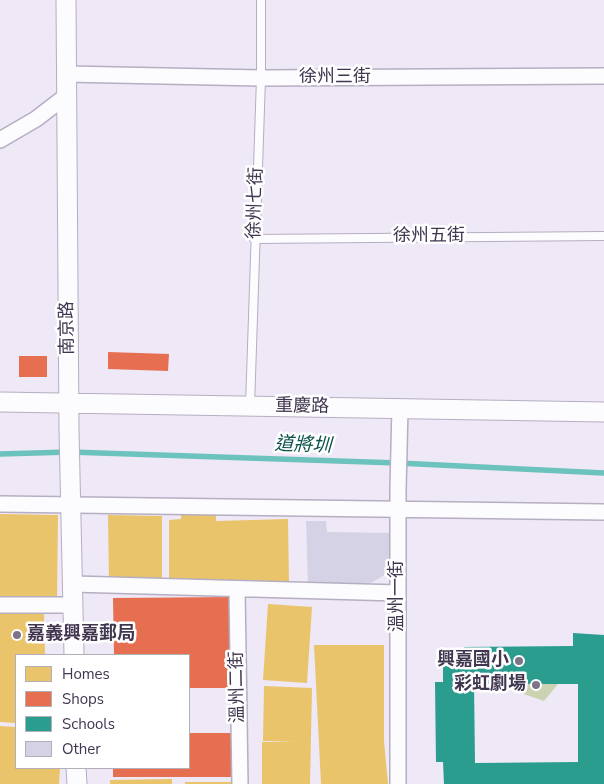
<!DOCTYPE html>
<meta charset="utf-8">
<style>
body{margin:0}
#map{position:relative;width:604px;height:784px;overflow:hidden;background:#eee8f7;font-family:"Nunito Sans",sans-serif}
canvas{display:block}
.legend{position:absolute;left:15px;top:654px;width:175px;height:115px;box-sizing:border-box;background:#fff;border:1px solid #b3afb9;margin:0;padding:6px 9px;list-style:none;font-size:15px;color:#413650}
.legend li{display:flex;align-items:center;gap:10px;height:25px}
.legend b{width:25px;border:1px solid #b3afb9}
</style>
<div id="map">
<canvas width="604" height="784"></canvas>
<ul class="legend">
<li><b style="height:14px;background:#e9c46a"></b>Homes</li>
<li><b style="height:14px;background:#e76f51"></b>Shops</li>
<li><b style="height:14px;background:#2a9d8f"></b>Schools</li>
<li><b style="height:14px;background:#d5d2e5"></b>Other</li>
</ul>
</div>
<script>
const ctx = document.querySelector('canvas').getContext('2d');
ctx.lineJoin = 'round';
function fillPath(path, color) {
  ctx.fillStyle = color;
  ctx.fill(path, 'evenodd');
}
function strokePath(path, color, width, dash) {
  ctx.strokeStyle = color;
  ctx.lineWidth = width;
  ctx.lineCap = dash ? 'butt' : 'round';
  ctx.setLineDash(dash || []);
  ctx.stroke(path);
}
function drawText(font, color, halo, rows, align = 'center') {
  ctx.font = font + ' "Nunito Sans","Noto Sans TC",sans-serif';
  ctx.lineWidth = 5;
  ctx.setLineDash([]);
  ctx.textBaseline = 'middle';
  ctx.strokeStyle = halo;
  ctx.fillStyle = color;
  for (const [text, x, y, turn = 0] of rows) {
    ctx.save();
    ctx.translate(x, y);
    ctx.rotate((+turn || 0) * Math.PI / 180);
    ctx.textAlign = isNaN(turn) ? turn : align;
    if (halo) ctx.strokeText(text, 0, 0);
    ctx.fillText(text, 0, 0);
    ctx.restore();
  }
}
fillPath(new Path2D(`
 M511 675 563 678 544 701 515 691Z`), '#cad4b2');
fillPath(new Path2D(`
 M0 514 58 515 57 599H0Z
 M108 515 162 516V581H109Z
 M181 515H216V521L288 519 289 584 169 579V520L181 519Z
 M268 604 312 607 307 683 263 680Z
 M0 613H44L45 655H16V723L0 722Z
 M314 645H384V741L388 784H321Z
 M264 686 312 688 310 784H262V742H296L263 741Z
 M0 726 16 727V768H60L59 784H0Z
 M172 779V784H110V780Z
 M185 782H234V784H185Z`), '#e9c46a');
fillPath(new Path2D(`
 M108 352 169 354 168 371 108 369Z
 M19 356H47V377H19Z
 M232 597V688H189V655H114L113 598Z
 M189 733H232V777H113V768H189Z`), '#e76f51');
fillPath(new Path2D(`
 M573 633 604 635V784H444L443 762H436L435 682H443V656H465L464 647 573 646ZM474 684H578V762L475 763Z`), '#2a9d8f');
strokePath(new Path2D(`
 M0 454 70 452 398 463 604 473`), '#6cc2bc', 5.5);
fillPath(new Path2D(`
 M306 521H326L327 532 390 533V562L386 574 371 583 308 584Z`), '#d5d2e5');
const service = new Path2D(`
 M254 239 604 236
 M250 406 261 78V0`);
const minor = new Path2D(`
 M66 74 261 78 604 76
 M0 140 36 119 66 96
 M0 504 604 512
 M73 584 398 593
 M237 589 240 784
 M0 605H73
 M398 784V489L400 408`);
const tertiary = new Path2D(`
 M66 0 69 430 74 655
 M0 402 604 412
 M76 768 77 784`);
strokePath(service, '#b6aec1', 10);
strokePath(minor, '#b6aec1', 18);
strokePath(tertiary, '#b6aec1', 21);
strokePath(service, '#fcfcfe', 8);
strokePath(minor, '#fcfcfe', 15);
strokePath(tertiary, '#fcfcfe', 19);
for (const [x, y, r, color] of [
 [17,635,5,"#7e748a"],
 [519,661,5,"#7e748a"],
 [536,685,5,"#7e748a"]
]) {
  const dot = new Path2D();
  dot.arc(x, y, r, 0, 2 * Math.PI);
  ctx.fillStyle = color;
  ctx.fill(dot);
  strokePath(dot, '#fff', 2);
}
drawText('18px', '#413650', '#fff', [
 ["徐州三街",335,78],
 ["徐州七街",256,203,-88],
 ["徐州五街",429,237],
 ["南京路",68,328,-91],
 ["重慶路",302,407,1],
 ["溫州一街",398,596,-90],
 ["溫州二街",238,687,-91]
]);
drawText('bold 18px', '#413650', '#fff', [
 ["嘉義興嘉郵局",27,635,"left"],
 ["興嘉國小",509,661],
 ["彩虹劇場",526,685]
], 'right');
drawText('italic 19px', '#0c534b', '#fff', [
 ["道將圳",303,446,2]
]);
</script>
